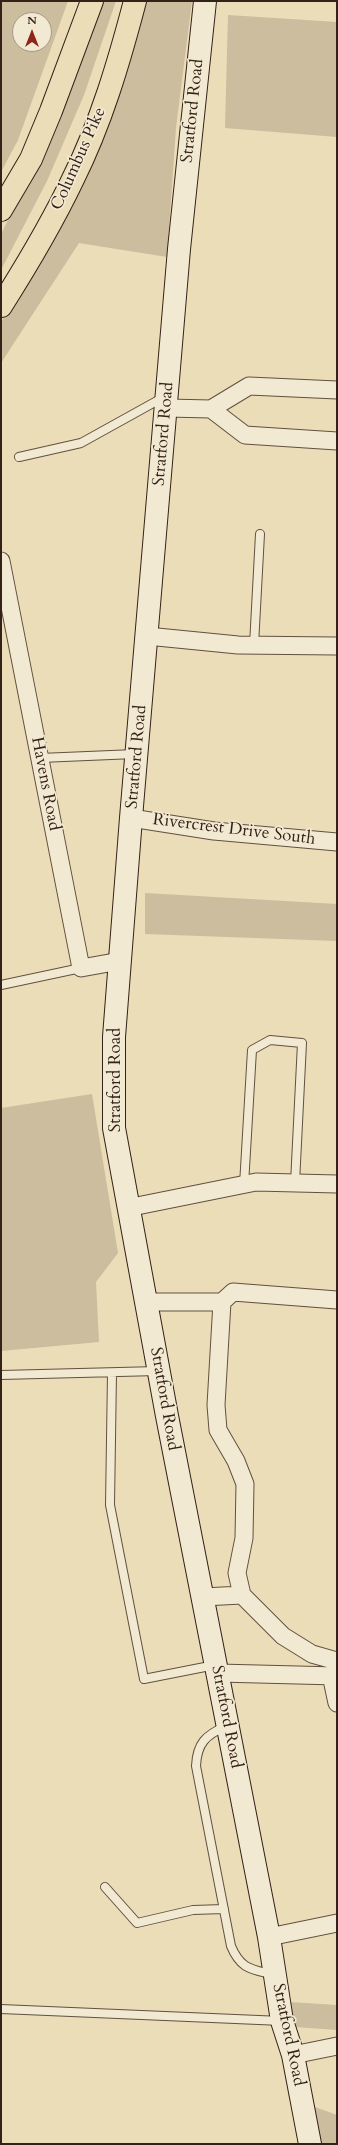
<!DOCTYPE html>
<style>
body{margin:0}
#map{position:relative;width:338px;height:2145px;overflow:hidden;background:#eaddb8;font-family:Cardo,serif}
canvas{display:block}
.frame{position:absolute;inset:0;border:2px solid #342118;pointer-events:none}
.north{position:absolute;left:12px;top:12px;width:40px;height:40px;box-sizing:border-box;background:#f1e9d1;border:1px solid #a59987;border-radius:50%;rotate:0deg;font-size:11px;font-weight:700;line-height:16px;text-align:center;color:#342118}
.north::after{content:'';display:block;margin:auto;width:14px;height:18px;background:#8f2418;clip-path:polygon(50% 0,100% 100%,50% 72%,0 100%)}
</style>
<div id="map">
<canvas width="338" height="2145"></canvas>
<div class="frame"></div>
<div class="north">N</div>
</div>
<script>
const ctx = document.querySelector('canvas').getContext('2d');
ctx.lineJoin = 'round';
function fillPath(path, color) {
  ctx.fillStyle = color;
  ctx.fill(path, 'evenodd');
}
function strokePath(path, color, width, dash) {
  ctx.strokeStyle = color;
  ctx.lineWidth = width;
  ctx.lineCap = dash ? 'butt' : 'round';
  ctx.setLineDash(dash || []);
  ctx.stroke(path);
}
function drawText(font, color, halo, rows, align = 'center') {
  ctx.font = font + ' Cardo,serif';
  ctx.lineWidth = 3.5;
  ctx.setLineDash([]);
  ctx.textBaseline = 'middle';
  ctx.strokeStyle = halo;
  ctx.fillStyle = color;
  for (const [text, x, y, turn = 0] of rows) {
    ctx.save();
    ctx.translate(x, y);
    ctx.rotate((+turn || 0) * Math.PI / 180);
    ctx.textAlign = isNaN(turn) ? turn : align;
    if (halo) ctx.strokeText(text, 0, 0);
    ctx.fillText(text, 0, 0);
    ctx.restore();
  }
}
fillPath(new Path2D(`
 M1 1H68L18 140 1 172ZM20 20H44V44H20Z
 M97 1H116L84 95 47 181 1 270V234L43 151Z
 M146 1H192L176 128 167 257 79 243 1 363V322L24 289 119 88Z
 M228 15 337 22V137L225 128Z
 M145 893 337 904V941L145 934Z
 M92 1094 118 1253 96 1282 99 1342 1 1351V1108Z
 M289 2002 337 2005V2030L295 2027Z
 M312 2106 337 2115V2144H319Z`), '#cbbd9d');
const lane = new Path2D(`
 M19 457 81 443 164 397
 M254 645 260 534
 M40 758 135 754
 M1 985 81 968
 M244 1185 252 1050 270 1040 302 1043 295 1183
 M112 1373 110 1505 144 1679 215 1665
 M1 1375 158 1371
 M226 1726C206 1735 197 1743 196 1766L231 1946C241 1970 252 1969 274 1975
 M105 1887 137 1923 193 1910 224 1909
 M1 2009 282 2021`);
const street = new Path2D(`
 M167 408 211 409 249 386 337 390
 M211 409 245 435 337 441
 M1 561 81 968 120 961
 M147 636 238 645 337 646
 M131 818 214 831 337 842
 M127 1208 256 1182 337 1184
 M146 1302H222L233 1292 337 1300
 M222 1302 216 1405 218 1430 236 1461 245 1484 244 1538 237 1573 242 1595 283 1636 312 1654 337 1661
 M203 1597 242 1595
 M218 1673 337 1676
 M331 1675 337 1703
 M269 1937 337 1923
 M293 2055 337 2046`);
const secondary = new Path2D(`
 M205 1 179 249 131 818 114 1037V1128L167 1416 269 1937 282 2021 293 2055 310 2144`);
const highway = new Path2D(`
 M1 210 31 159 51 111 92 1
 M1 306C27 265 52 223 73 179 101 123 119 62 135 1`);
strokePath(lane, '#625040', 10);
strokePath(street, '#625040', 19);
strokePath(secondary, '#342118', 24);
strokePath(highway, '#342118', 24);
strokePath(lane, '#f1e9d1', 8);
strokePath(street, '#f1e9d1', 17);
strokePath(secondary, '#f1e9d1', 22);
strokePath(highway, '#eaddb8', 22);
drawText('17px', '#342118', '#f1e9d1', [
 ["Stratford Road",193,111,-84],
 ["Columbus Pike",79,159,-66],
 ["Stratford Road",164,434,-85],
 ["Stratford Road",137,757,-85],
 ["Havens Road",45,784,79],
 ["Rivercrest Drive South",234,830,7],
 ["Stratford Road",116,1080,-90],
 ["Stratford Road",164,1399,80],
 ["Stratford Road",226,1717,79],
 ["Stratford Road",288,2035,78]
]);
</script>
